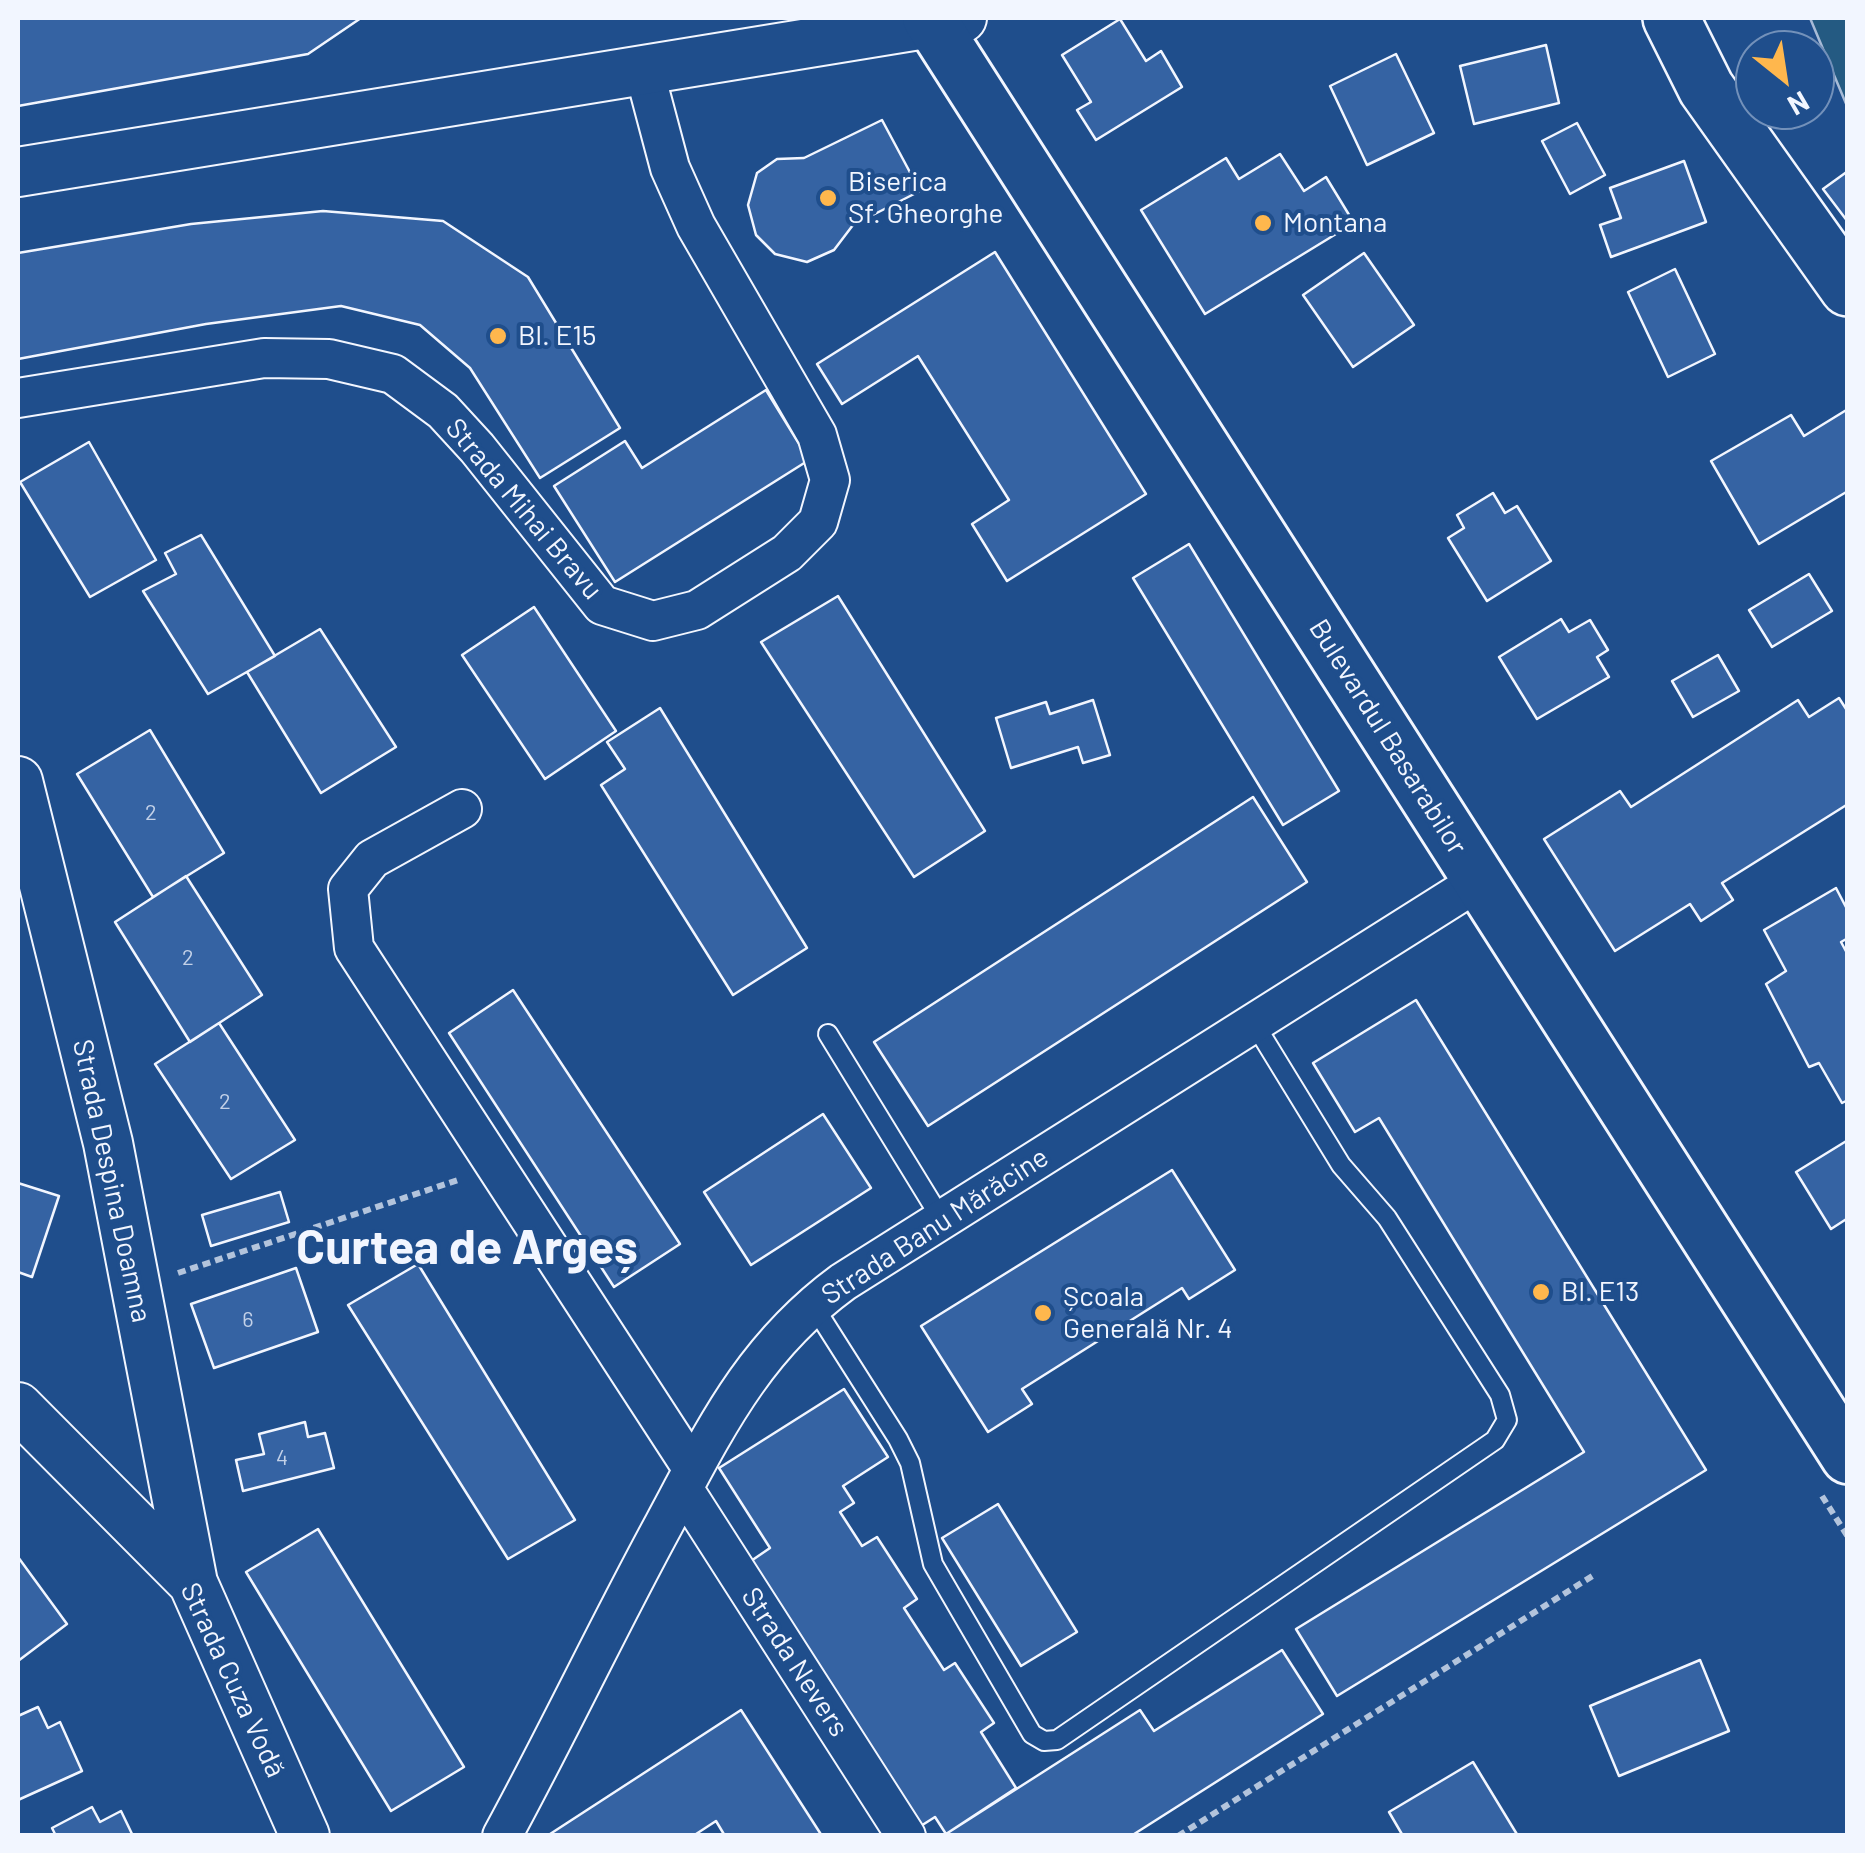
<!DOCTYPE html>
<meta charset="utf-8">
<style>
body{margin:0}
#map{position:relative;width:1865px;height:1853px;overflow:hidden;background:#1f4e8c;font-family:Barlow,sans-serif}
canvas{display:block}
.frame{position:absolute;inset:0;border:20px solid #f2f6ff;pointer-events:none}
.north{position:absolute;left:1735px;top:30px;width:100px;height:100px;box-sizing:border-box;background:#1f4e8c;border:2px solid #7391ba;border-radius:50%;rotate:150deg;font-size:28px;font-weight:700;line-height:40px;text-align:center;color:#f2f6ff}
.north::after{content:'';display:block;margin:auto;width:35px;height:45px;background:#ffb74d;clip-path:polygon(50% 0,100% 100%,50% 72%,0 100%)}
</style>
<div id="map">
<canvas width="1865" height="1853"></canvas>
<div class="frame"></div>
<div class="north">N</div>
</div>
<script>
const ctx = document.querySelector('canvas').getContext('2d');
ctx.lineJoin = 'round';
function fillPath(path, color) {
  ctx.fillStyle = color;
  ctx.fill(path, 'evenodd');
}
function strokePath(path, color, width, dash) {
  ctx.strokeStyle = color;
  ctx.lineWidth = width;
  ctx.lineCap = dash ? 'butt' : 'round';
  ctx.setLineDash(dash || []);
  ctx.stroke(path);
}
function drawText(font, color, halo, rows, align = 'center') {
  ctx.font = font + ' Barlow,sans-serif';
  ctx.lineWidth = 8;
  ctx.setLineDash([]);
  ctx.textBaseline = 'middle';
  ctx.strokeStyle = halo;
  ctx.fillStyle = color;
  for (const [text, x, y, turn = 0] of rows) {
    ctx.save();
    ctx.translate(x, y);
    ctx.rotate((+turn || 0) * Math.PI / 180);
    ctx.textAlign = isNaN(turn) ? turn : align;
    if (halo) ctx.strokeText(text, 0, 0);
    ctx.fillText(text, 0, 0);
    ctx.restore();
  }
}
const green = new Path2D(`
 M1810 18H1847V106Z`);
fillPath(green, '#245a82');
strokePath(green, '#a8bbd7', 2.5);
const building = new Path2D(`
 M18 18H361L308 54 18 106Z
 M1120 19 1146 61 1161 51 1182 87 1096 140 1077 110 1091 102 1062 55Z
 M1546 45 1559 103 1474 124 1460 66Z
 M1396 54 1434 133 1367 165 1330 86Z
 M882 120 920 191 853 225 834 250 807 262 775 254 756 235 748 205 757 173 777 159 804 158Z
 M1577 123 1605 175 1570 194 1542 141Z
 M1280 154 1304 191 1326 177 1354 223 1205 314 1141 210 1226 158 1239 179Z
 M1684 161 1706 222 1611 257 1600 225 1621 218 1610 188Z
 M1848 171V222L1823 189Z
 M323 211 443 221 528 277 620 428 540 478 470 368 420 325 341 306 206 324 18 359V253L191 224Z
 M995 252 1146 494 1007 581 972 524 1009 500 918 356 842 404 817 364Z
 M1364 253 1414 325 1353 367 1303 295Z
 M1675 269 1715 354 1668 377 1628 292Z
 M766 390 809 460 615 582 554 486 625 441 642 468Z
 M1848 409V491L1759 544 1711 461 1791 415 1804 436Z
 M89 442 156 560 90 597 20 482Z
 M1493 493 1505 513 1517 506 1551 561 1487 601 1448 538 1464 528 1457 515Z
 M201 535 275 656 208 694 143 591 176 574 165 553Z
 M1189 544 1339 791 1283 825 1133 578Z
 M1809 574 1832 611 1772 647 1749 610Z
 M838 596 985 831 914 877 761 642Z
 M534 607 616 731 545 779 462 655Z
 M1561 619 1569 632 1590 620 1608 650 1597 657 1609 677 1537 719 1499 657Z
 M320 629 396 747 321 793 247 672Z
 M1718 655 1739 691 1693 717 1672 681Z
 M1839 698 1848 712V804L1722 883 1733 900 1701 921 1690 904 1615 951 1544 839 1620 791 1631 807 1798 700 1809 717Z
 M1093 700 1110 755 1083 763 1078 747 1011 768 996 718 1046 702 1050 714Z
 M660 708 807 948 733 995 601 785 625 769 607 742Z
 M150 730 224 853 153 897 77 774Z
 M1253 797 1307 882 928 1126 874 1042Z
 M186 876 262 995 190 1042 115 922Z
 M1836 888 1848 911V938L1841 942 1848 955V1100L1842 1103 1819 1063 1809 1067 1766 984 1786 971 1764 930Z
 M513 990 680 1244 614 1287 449 1033Z
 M1416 1000 1706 1470 1337 1696 1296 1629 1584 1452 1379 1118 1355 1132 1313 1063Z
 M219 1023 295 1140 231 1179 155 1064Z
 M823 1114 871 1188 751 1265 704 1192Z
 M1848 1140V1218L1831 1229 1796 1172Z
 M1172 1170 1235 1270 1189 1299 1182 1288 1022 1389 1032 1404 988 1432 921 1326Z
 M18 1183 59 1196 32 1277 18 1272Z
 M280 1192 289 1222 211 1246 202 1215Z
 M418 1264 575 1520 508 1559 348 1305Z
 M296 1268 318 1332 214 1368 191 1304Z
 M844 1389 888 1457 843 1486 854 1503 840 1512 862 1546 877 1537 917 1599 904 1608 944 1670 955 1663 994 1723 981 1732 1016 1788 946 1834 935 1817 916 1829 748 1563 770 1548 719 1468Z
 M305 1422 308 1437 325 1433 334 1468 243 1491 236 1460 264 1454 259 1434Z
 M998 1504 1077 1632 1021 1666 942 1538Z
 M318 1529 464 1767 391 1811 246 1572Z
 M18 1557 67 1624 18 1661Z
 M1282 1650 1323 1714 1131 1836 946 1834 1140 1710 1154 1731Z
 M1700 1660 1729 1731 1619 1776 1590 1706Z
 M38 1707 48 1728 60 1722 82 1771 18 1800V1716Z
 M741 1710 822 1836H725L716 1821 693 1836H547Z
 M1473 1762 1518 1836H1403L1389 1812Z
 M92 1807 100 1822 121 1811 133 1836H56L52 1828Z`);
fillPath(building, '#3563a3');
strokePath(building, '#f2f6ff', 2.5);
const service = new Path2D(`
 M828 1034 942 1220
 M813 1305 898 1439 910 1463 933 1564 1032 1734 1044 1741 1057 1740 1495 1440 1507 1420 1500 1395 1387 1218 1341 1165 1254 1023`);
const minor = new Path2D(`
 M18 398 264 358 329 359 393 374 443 411 477 448 602 605 653 621 697 610 787 553 818 522 830 480 817 435 696 226 670 168 644 70
 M462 809 372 859 348 889 354 948 692 1468
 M683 1488 906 1836
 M502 1836C558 1733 608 1627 664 1524 715 1429 753 1348 843 1282L1479 881`);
const tertiary = new Path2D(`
 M18 172 962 18
 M18 781 108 1143 193 1583
 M18 1407 193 1583 305 1836`);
const secondary = new Path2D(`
 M929 18 1848 1457`);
const primary = new Path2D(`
 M1671 18 1706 88 1848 288`);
strokePath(service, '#f2f6ff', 22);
strokePath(minor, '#f2f6ff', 42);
strokePath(tertiary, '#f2f6ff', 52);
strokePath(secondary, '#f2f6ff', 58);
strokePath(primary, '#f2f6ff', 60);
strokePath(new Path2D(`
 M178 1273 461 1179
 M1822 1496 1848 1537
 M1178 1836 1594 1575`), '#b3c4dc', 6, [8, 5]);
strokePath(service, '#1f4e8c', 18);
strokePath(minor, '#1f4e8c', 38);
strokePath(tertiary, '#1f4e8c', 48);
strokePath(secondary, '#1f4e8c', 52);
strokePath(primary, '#1f4e8c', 55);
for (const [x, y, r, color] of [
 [828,198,10,"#ffb74d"],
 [1263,223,10,"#ffb74d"],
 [498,336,10,"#ffb74d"],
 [1541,1292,10,"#ffb74d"],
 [1043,1313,10,"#ffb74d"]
]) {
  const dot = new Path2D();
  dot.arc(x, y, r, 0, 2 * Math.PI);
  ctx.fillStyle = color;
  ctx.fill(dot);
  strokePath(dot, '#1f4e8c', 4);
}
drawText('22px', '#c3d1e8', null, [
 ["2",151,813],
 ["2",188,958],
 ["2",225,1102],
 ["6",248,1320],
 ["4",282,1458]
]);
drawText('28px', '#f2f6ff', '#1f4e8c', [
 ["Biserica",848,182],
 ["Sf. Gheorghe",848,214],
 ["Montana",1283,223],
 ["Bl. E15",518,336],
 ["Bl. E13",1561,1292],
 ["Școala",1063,1297],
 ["Generală Nr. 4",1063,1329]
], 'left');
drawText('28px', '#f2f6ff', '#1f4e8c', [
 ["Strada Mihai Bravu",524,509,50],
 ["Bulevardul Basarabilor",1388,737,58],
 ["Strada Despina Doamna",112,1181,78],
 ["Strada Banu Mărăcine",935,1226,-33],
 ["Strada Nevers",795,1662,57],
 ["Strada Cuza Vodă",233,1680,65]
]);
drawText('bold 48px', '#f2f6ff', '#1f4e8c', [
 ["Curtea de Argeș",467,1248]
]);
</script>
